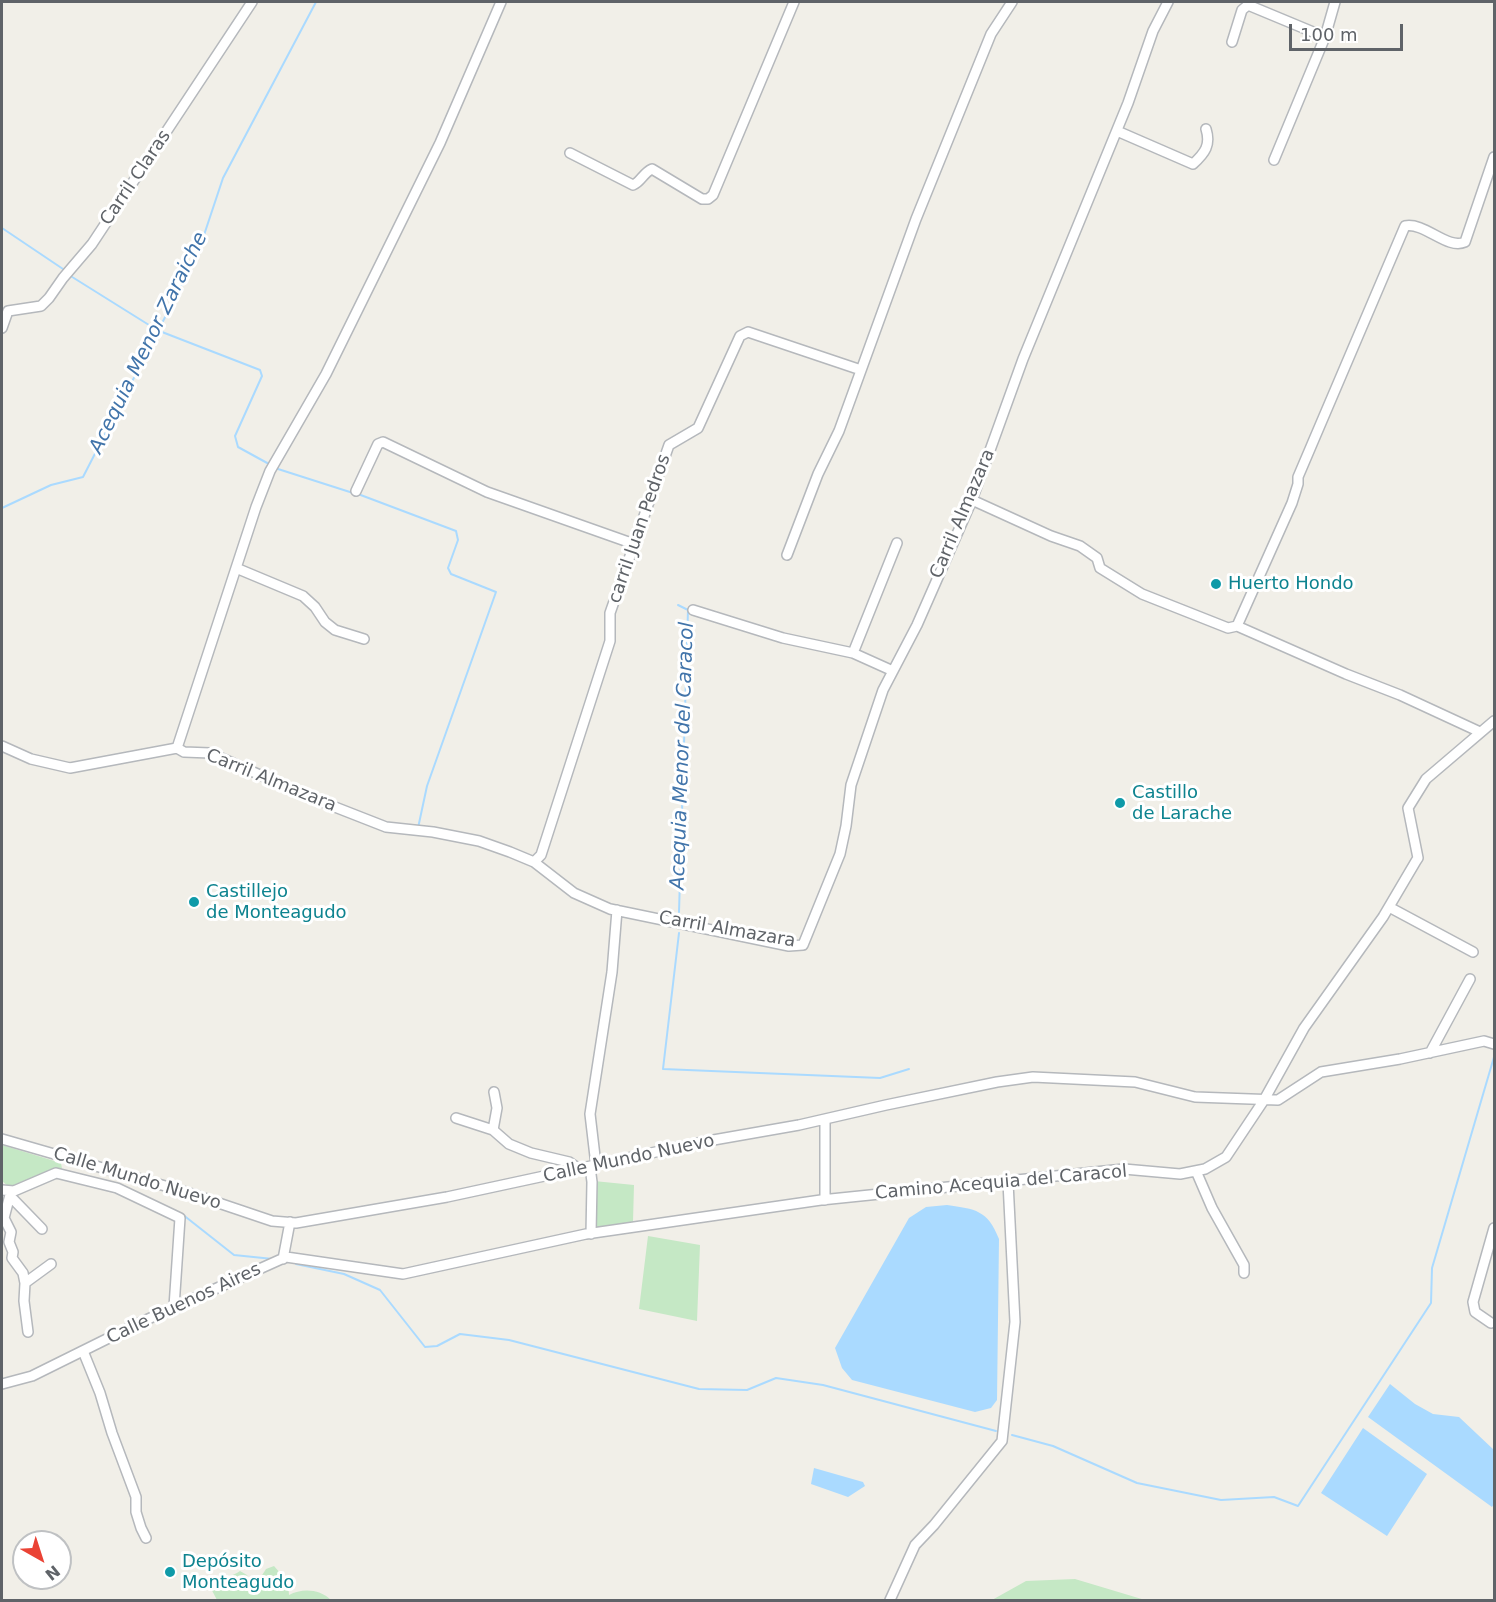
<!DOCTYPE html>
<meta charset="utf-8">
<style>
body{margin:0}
#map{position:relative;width:1496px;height:1602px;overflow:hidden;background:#f1efe8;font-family:"DejaVu Sans",sans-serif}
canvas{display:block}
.frame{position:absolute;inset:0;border:3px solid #5f6368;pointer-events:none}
.north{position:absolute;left:12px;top:1530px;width:60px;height:60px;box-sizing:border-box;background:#fff;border:2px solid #bfc1c3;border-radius:50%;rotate:141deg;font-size:16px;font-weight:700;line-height:24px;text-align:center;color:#5f6368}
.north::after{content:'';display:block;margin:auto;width:21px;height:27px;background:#ea4335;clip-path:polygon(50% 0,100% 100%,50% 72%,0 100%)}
.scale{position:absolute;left:1289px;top:24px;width:114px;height:27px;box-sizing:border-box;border:3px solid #5f6368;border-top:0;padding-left:8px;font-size:18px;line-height:21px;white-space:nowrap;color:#5f6368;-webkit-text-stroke:4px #fff;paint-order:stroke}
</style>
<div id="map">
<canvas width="1496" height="1602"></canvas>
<div class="frame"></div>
<div class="north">N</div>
<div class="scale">100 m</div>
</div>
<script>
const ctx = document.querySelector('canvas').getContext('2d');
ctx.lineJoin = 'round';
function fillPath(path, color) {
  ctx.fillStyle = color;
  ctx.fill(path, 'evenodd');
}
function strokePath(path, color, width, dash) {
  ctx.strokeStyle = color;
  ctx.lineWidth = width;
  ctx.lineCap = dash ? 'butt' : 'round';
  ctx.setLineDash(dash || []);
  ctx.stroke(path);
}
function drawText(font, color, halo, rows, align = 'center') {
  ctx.font = font + ' "DejaVu Sans",sans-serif';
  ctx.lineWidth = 6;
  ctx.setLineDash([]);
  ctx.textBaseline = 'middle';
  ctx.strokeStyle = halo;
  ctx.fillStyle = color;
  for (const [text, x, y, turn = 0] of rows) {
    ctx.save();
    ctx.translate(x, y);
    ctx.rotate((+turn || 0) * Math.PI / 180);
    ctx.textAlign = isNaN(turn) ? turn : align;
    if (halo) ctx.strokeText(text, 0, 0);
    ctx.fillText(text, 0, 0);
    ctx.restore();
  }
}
fillPath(new Path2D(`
 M2 1145 61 1163 62 1169 45 1172 9 1187 2 1181Z
 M594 1181 634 1185 633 1222 593 1230Z
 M648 1236 700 1245 697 1321 639 1309Z
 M274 1566 288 1582 289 1595C302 1588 320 1589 331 1600H217L207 1581C219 1574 225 1581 240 1571L247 1575 251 1582 257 1583 266 1569Z
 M1075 1579 1145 1600H992L1026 1581Z`), '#c5e8c5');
fillPath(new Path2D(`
 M947 1205C975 1209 988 1210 999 1239L997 1400 991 1408 975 1412 852 1380 842 1368 835 1348 909 1218 926 1207Z
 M1390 1384 1415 1404 1433 1414 1459 1417 1494 1450V1504L1492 1507 1368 1417Z
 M1363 1428 1427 1474 1387 1536 1321 1493Z
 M814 1468 863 1482 865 1486 848 1497 811 1484Z`), '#aadaff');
strokePath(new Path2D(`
 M2 228 63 269
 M69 275 157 330
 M162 332 260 370 262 376 235 436 238 447 269 464
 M278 469 353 493
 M358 494 456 531 458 540 448 568 451 574 496 592 427 786 418 828
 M2 508 51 485 83 477 198 253 223 178 316 2
 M678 605 688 610 679 912
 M679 933 663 1069 880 1078 909 1069
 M182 1214 234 1255 273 1259
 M296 1264 344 1274 380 1290 425 1347 437 1346 460 1334 509 1340 699 1389 747 1390 776 1378 823 1385 996 1431
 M1012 1435 1053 1446 1137 1483 1221 1500 1274 1497 1298 1506 1431 1303 1432 1268 1494 1057`), '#aadaff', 2);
const street = new Path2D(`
 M1232 42 1242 10 1248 5 1325 37
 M1117 131 1193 164C1205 153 1211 145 1206 129
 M570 153 633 185C641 182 643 173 652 169L702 199H708L713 195 794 2
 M1274 160 1325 37 1335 2
 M2 328 8 311 41 306 49 298 63 278 92 244 252 2
 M356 491 378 444 383 442 487 492 634 544
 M972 500 1051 536 1080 546 1097 558 1100 568 1142 594 1228 628 1237 626 1346 674 1400 695 1480 732
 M787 555 818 474 839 431 916 219 991 34 1012 2
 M236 568 303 596 315 607 325 622 335 630 364 639
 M693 610 783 638 853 653 893 671
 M1237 626 1292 503 1298 484V477L1405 226C1425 222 1447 250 1465 242L1494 157
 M853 653 897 543
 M2 746 31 759 70 768 177 748 184 752 210 753 317 800 386 827 433 832 479 841 510 852 534 862 574 893 610 909 789 946 803 945 840 854 846 826 851 785 883 690 917 625 972 500 1023 359 1128 103 1153 31 1168 2
 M177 748 256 507 270 471 326 374 440 143 501 2
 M534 862 541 855 610 641V613L669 445 698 428 740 336 748 332 861 370
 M1389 907 1473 952
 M1430 1053 1470 979
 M456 1118 493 1130 509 1144 531 1153 569 1162 579 1169
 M493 1130 497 1108 494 1092
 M2 1139 186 1192 272 1221 296 1223 447 1197 702 1142 799 1125 886 1105 997 1082 1033 1077 1135 1082 1195 1097 1278 1100 1321 1072 1400 1059 1484 1041 1494 1044
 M596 1165 590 1114 612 972 617 910
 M590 1167 592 1182 591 1234
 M1196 1171 1212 1208 1244 1265V1273
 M2 1190 14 1191 56 1173 117 1188 180 1218 174 1307
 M11 1191 4 1218 11 1232 9 1242 13 1252 12 1258 23 1273 25 1283 24 1301 28 1332
 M10 1196 42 1229
 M825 1200V1119
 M283 1259 290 1222
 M25 1283 51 1264
 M1491 1323 1475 1312 1473 1302 1494 1228
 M83 1351 100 1393 112 1433 136 1497V1512L141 1528 146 1538
 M2 1384 32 1376 137 1324 286 1257 403 1274 586 1234 821 1200 1124 1169 1180 1174 1205 1169 1226 1157 1264 1100 1304 1028 1383 917 1416 861 1418 858 1408 808 1426 779 1494 721
 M890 1600 915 1545 934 1525 1002 1441 1015 1322 1008 1182`);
strokePath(street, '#b5b8bc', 12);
strokePath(street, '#fff', 9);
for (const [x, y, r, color] of [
 [1216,584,6,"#0f9aa8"],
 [1120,803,6,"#0f9aa8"],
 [194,902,6,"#0f9aa8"],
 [170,1572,6,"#0f9aa8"]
]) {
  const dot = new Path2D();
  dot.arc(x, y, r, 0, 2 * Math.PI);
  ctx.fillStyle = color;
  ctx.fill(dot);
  strokePath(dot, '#fff', 2);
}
drawText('18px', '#5f6368', '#fff', [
 ["Carril Claras",136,178,-56],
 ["Carril Almazara",963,514,-67],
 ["carril Juan Pedros",640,529,-71],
 ["Carril Almazara",271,781,22],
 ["Carril Almazara",727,930,10],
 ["Calle Mundo Nuevo",629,1159,-12],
 ["Calle Mundo Nuevo",137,1179,17],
 ["Camino Acequia del Caracol",1001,1183,-5],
 ["Calle Buenos Aires",184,1304,-25]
]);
drawText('18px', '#0d838f', '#fff', [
 ["Huerto Hondo",1228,584],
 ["Castillo",1132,793],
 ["de Larache",1132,814],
 ["Castillejo",206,892],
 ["de Monteagudo",206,913],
 ["Depósito",182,1562],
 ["Monteagudo",182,1583]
], 'left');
drawText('italic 20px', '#4174aa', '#fff', [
 ["Acequia Menor Zaraiche",149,343,-64],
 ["Acequia Menor del Caracol",683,756,-88]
]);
</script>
